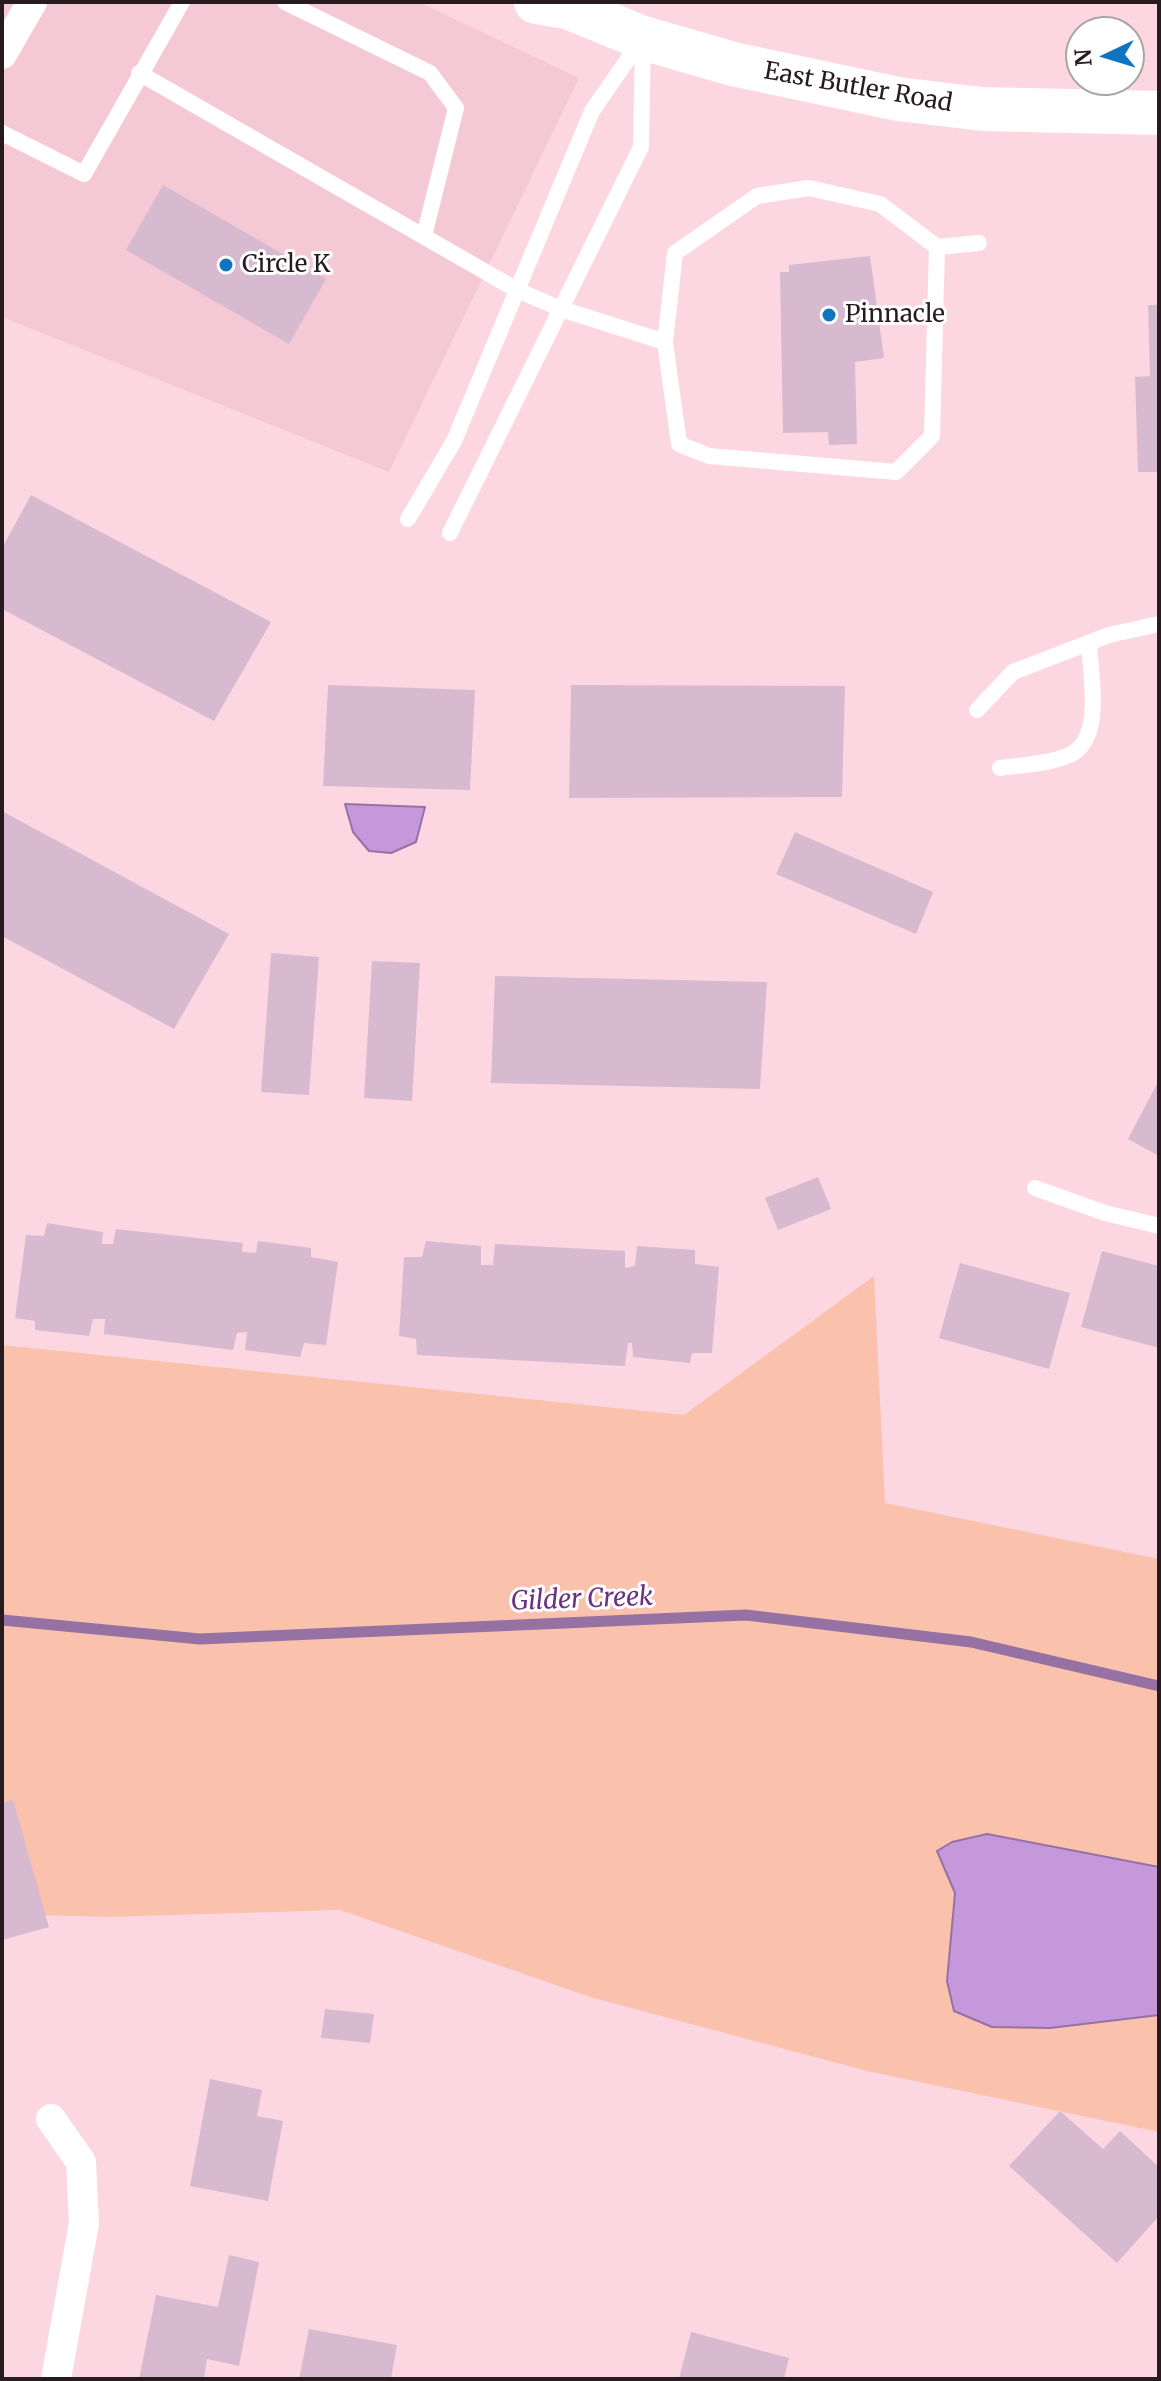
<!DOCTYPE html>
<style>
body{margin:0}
#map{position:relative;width:1161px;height:2381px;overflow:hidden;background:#fcd7e2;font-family:Merriweather,serif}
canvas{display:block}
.frame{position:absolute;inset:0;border:4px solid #281b20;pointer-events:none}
.north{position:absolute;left:1065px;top:16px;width:80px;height:80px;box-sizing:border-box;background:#fff;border:2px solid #a9a4a6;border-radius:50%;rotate:266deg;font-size:22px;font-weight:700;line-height:32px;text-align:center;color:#281b20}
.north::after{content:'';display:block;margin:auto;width:28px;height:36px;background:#0f75c1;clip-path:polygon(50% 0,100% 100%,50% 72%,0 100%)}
</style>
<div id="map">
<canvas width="1161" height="2381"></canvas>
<div class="frame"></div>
<div class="north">N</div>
</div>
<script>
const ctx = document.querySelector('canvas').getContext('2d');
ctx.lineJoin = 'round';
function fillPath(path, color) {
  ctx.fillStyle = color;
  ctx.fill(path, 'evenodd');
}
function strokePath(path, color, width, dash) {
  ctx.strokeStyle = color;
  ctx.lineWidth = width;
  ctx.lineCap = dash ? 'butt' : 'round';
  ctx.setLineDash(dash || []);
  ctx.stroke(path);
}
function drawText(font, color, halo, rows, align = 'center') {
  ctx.font = font + ' Merriweather,serif';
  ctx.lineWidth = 6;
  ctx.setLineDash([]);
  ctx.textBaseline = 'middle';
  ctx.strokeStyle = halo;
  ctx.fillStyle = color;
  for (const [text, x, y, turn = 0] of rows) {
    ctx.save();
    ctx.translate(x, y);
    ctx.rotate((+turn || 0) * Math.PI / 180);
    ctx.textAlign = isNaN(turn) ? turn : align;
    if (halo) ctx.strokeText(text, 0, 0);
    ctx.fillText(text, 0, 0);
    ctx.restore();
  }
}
fillPath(new Path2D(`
 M2 2H419L579 78 389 472 2 317Z`), '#f5c8d6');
fillPath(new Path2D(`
 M874 1276 885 1503 1159 1559V2132L867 2071 590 1997 340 1910 106 1917 2 1914V1345L684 1415Z`), '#fac2ad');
const water = new Path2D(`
 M345 804 425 807 416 842 391 853 369 851 353 832Z
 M987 1834 1159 1867V2015L1050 2028 992 2027 954 2011 947 1981 955 1893 937 1851 952 1842Z`);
fillPath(water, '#c598dc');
strokePath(water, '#9672a4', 2);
strokePath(new Path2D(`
 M2 1620 200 1639 746 1615 971 1642 1159 1686`), '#9672a4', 11);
fillPath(new Path2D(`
 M163 185 326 279 289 344 126 250Z
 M870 256 884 358 855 362 857 444 829 445 828 432 783 433 780 272H789V265Z
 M1148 305H1159V472H1138L1135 377 1150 376Z
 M31 495 271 622 214 721 2 609V548Z
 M328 685 475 690 470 790 323 786Z
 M571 685 845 686 842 797 569 798Z
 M2 811 229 934 174 1029 2 936Z
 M795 832 933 892 916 934 776 874Z
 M271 953 319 957 309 1095 261 1092Z
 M372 961 420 963 412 1101 364 1098Z
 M495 976 767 982 760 1089 491 1083Z
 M1159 1080V1156L1128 1139Z
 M818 1177 831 1209 778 1230 765 1198Z
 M47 1223 103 1232 102 1244H113L116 1229 243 1243 242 1252 256 1253 258 1241 311 1248V1257L338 1262 326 1345 304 1343 300 1357 245 1350 247 1332 237 1333 233 1350 104 1334 105 1319H93L89 1336 35 1330V1321L15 1318 26 1235 44 1236Z
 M426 1241 481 1246V1265H493L495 1244 625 1251V1268L635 1266 637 1246 695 1250V1264L719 1267 712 1353H692L690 1363 633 1357 632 1343H628L625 1366 417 1355 416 1339 399 1336 404 1257H422Z
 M1102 1251 1159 1266V1348L1081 1327Z
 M960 1263 1070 1293 1049 1369 939 1338Z
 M13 1800 49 1927 2 1940V1803Z
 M325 2009 374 2014 370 2043 321 2038Z
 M210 2079 262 2090 257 2116 283 2121 268 2201 190 2186Z
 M1060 2111 1103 2149 1120 2131 1159 2167V2216L1117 2263 1009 2166Z
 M229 2255 259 2262 239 2366 207 2359 204 2379H139L156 2295 218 2307Z
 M309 2329 397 2345 391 2379H299Z
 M691 2332 789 2358 784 2379H679Z`), '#d7bacf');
strokePath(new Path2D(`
 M285 2 430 73 456 108 424 236
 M139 73 517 290 561 309 665 342
 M2 133 84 174 182 2
 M937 247 932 436 896 472 709 456 679 444 665 342 675 253 757 196 809 188 880 204 937 247 979 243
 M408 519 454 441 592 111 642 39
 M450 533 641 147 643 40
 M977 710 1013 672 1109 635 1159 624
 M1000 768C1022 765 1049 764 1069 755 1105 740 1090 673 1089 643
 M1035 1188 1105 1213 1159 1226`), '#fff', 16);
strokePath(new Path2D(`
 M2 54 32 2
 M51 2119 81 2162 84 2223 56 2379`), '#fff', 30);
strokePath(new Path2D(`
 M536 2 567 7 643 38 733 64 898 99 982 109 1159 113`), '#fff', 44);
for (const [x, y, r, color] of [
 [226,265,8,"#0f75c1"],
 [829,315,8,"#0f75c1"]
]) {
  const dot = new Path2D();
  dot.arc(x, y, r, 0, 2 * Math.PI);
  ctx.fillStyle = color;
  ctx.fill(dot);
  strokePath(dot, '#fff', 3);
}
drawText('24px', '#281b20', '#fff', [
 ["East Butler Road",858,88,10]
]);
drawText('24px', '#281b20', '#fff', [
 ["Circle K",242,265],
 ["Pinnacle",845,315]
], 'left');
drawText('italic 26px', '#693282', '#fff', [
 ["Gilder Creek",582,1600,-2]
]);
</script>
